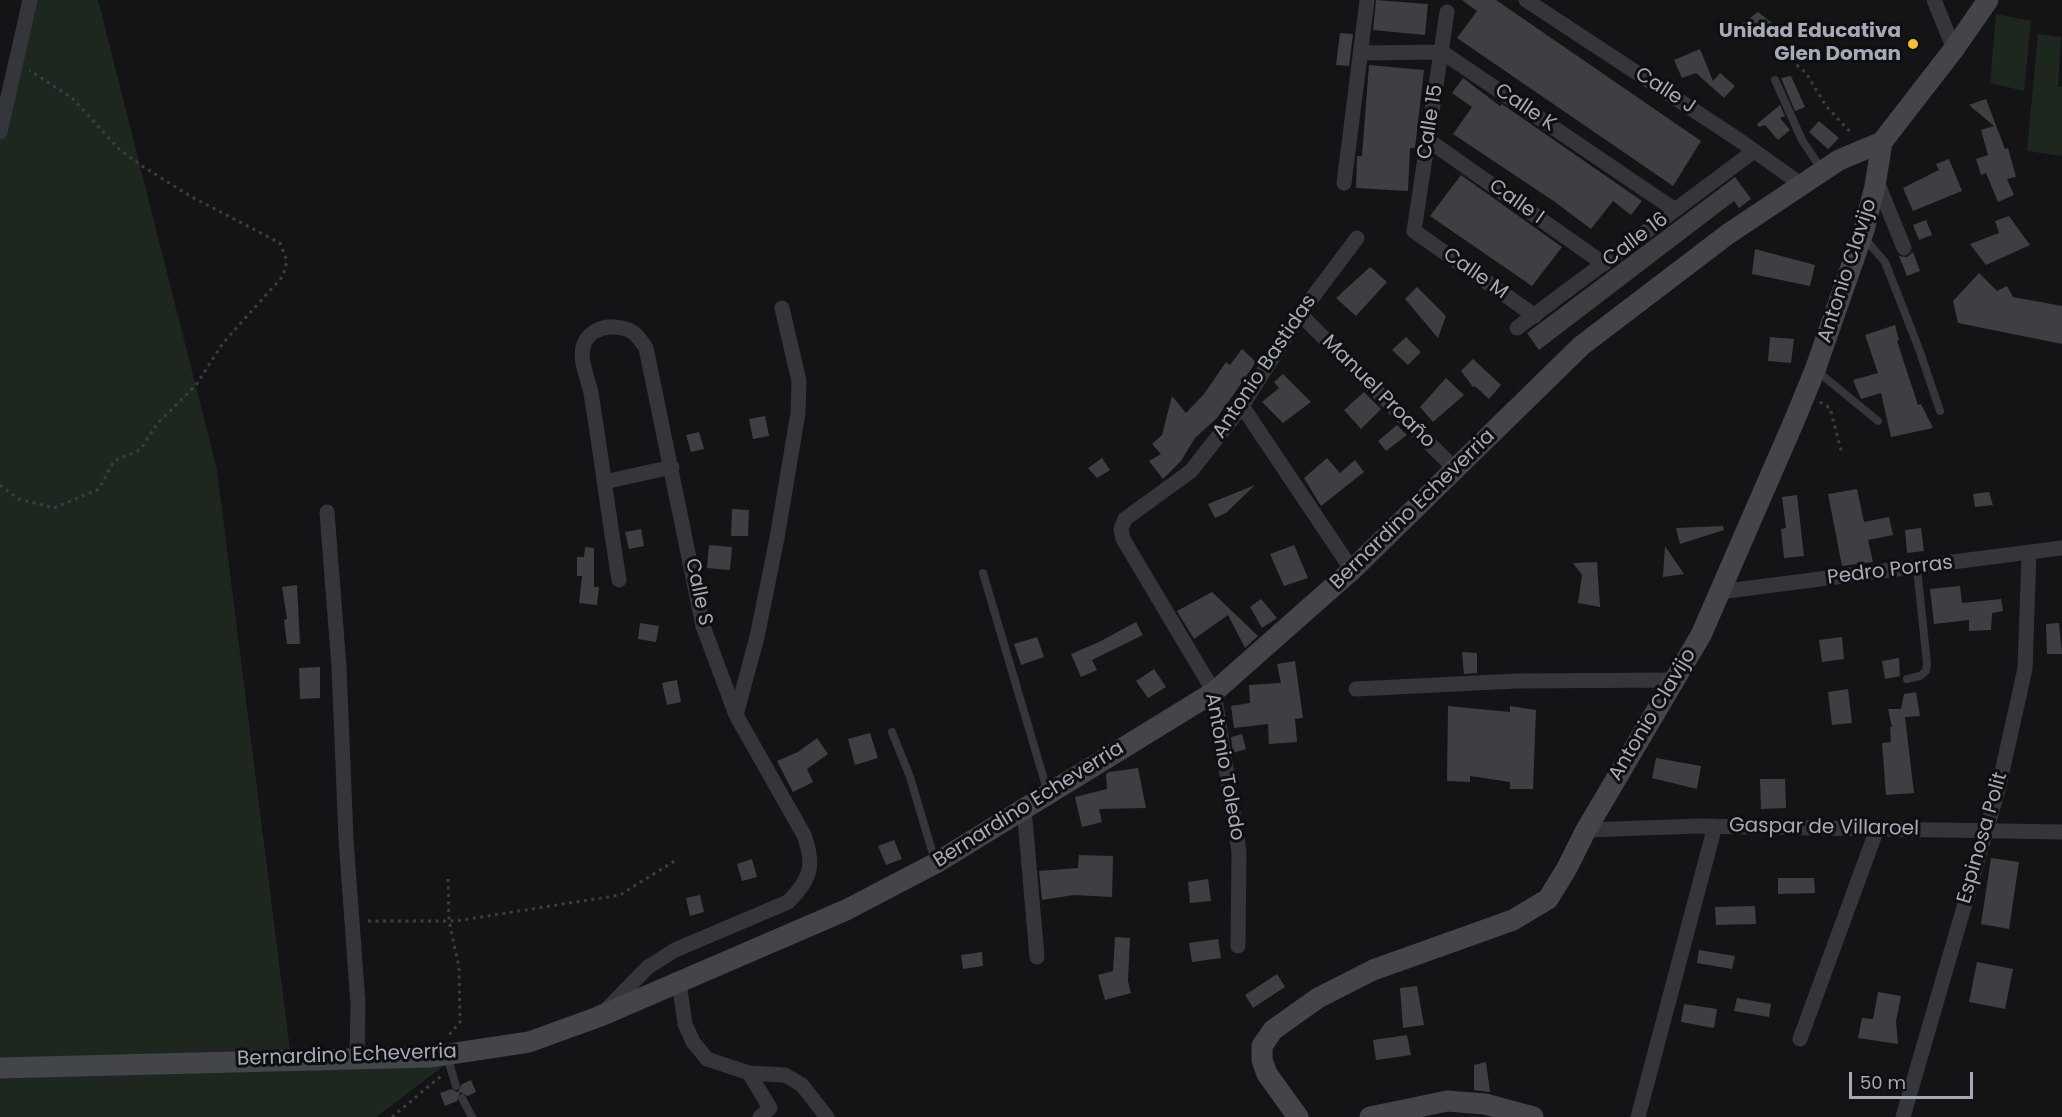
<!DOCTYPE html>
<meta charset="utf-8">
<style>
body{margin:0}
#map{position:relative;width:2062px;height:1117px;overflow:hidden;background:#141416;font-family:Poppins,sans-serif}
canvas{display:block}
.scale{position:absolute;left:1849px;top:1072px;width:124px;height:27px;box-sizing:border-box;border:3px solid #a6aab6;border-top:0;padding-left:8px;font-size:18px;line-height:21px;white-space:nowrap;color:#a6aab6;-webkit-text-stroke:4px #0f0f11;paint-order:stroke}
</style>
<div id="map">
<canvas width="2062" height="1117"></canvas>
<div class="scale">50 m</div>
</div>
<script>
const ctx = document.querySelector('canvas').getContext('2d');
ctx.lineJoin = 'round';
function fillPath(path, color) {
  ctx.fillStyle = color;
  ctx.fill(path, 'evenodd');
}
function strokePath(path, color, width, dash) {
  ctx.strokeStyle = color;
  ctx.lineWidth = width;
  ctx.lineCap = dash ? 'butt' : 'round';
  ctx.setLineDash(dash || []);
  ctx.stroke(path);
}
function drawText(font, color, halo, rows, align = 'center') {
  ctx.font = font + ' Poppins,sans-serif';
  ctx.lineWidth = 6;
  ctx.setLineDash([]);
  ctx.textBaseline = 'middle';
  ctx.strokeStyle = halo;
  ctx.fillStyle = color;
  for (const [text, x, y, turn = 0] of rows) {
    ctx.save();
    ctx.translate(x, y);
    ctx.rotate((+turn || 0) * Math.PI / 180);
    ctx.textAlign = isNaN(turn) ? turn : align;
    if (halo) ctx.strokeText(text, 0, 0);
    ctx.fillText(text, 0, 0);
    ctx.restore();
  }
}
fillPath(new Path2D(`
 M28 0H98L217 470 291 1058 458 1055 376 1117H0V129Z
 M1996 14 2031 21 2024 91 1990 83Z
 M2038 34 2061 37 2058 86 2062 87V156L2027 151Z`), '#1e2620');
fillPath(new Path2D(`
 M1376 0 1428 4 1425 35 1373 30Z
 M1462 0H1496L1701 141 1673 186 1457 38 1477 11Z
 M1758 12 1772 23 1755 39 1739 26Z
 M1340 33 1353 34 1349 66 1336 65Z
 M1700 49 1713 81 1720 73 1735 86 1724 98 1696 73 1682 78 1674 60Z
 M1369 65 1424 70 1415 148H1410L1408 191 1356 188 1357 156H1362Z
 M1791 76 1805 107 1795 111 1781 78Z
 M1463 78 1500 106 1502 104 1642 201 1631 215 1613 201 1591 229 1555 202 1453 134 1472 107 1452 93Z
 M1986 99 2005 149 2008 148 2016 177 2007 179 2014 195 1998 202 1986 173 1981 175 1976 159 1988 155 1981 130 1994 126 1969 105Z
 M1780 105 1785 116 1780 118 1790 130 1778 140 1765 125 1759 127 1757 124Z
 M1819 121 1839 138 1828 149 1809 132Z
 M1949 159 1962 191 1913 211 1903 188 1939 170 1936 164Z
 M1461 175 1562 247 1532 286 1430 216Z
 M1735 177 1751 199 1739 208 1734 201 1539 350 1527 333Z
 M2009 216 2030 245 1986 265 1970 244 1999 233 1995 221Z
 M1926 220 1932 235 1919 240 1913 225Z
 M1755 249 1815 265 1810 286 1752 274Z
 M1913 252 1920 271 1907 276 1899 256 1907 257Z
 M1370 267 1387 282 1356 316 1336 298Z
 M1979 273 1997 291 2007 286 2013 297 2062 306V344L1958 323 1953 301Z
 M1417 287 1446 316 1438 338 1405 299Z
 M1895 325 1899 340 1897 341 1918 405 1921 404 1933 428 1891 437 1881 393 1861 399 1853 380 1878 373 1865 335Z
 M1406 337 1421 352 1408 365 1392 350Z
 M1770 337 1794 339 1791 363 1768 361Z
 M1242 349 1256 362 1217 418 1195 438 1181 461 1163 479 1149 461 1161 454 1152 444 1162 435 1172 396 1186 413 1204 394 1226 362 1230 365Z
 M1473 359 1501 385 1489 399 1475 386 1473 387 1461 371Z
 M1283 374 1311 402 1283 423 1262 402 1279 388 1274 382Z
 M1446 378 1464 395 1433 422 1420 407Z
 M1364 392 1381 409 1361 429 1344 410Z
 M765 416 769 436 753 439 749 419Z
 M1397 425 1407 435 1386 451 1378 441Z
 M699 432 704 449 691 452 686 435Z
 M1102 458 1110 470 1097 478 1088 468Z
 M1327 458 1340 473 1355 460 1364 472 1321 506 1304 478Z
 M1255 485 1226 513 1215 518 1208 504Z
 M1857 489 1864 522 1889 517 1893 535 1868 540 1873 562 1842 566 1828 494Z
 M1989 492 1993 505 1975 507 1973 494Z
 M1797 495 1804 556 1784 558 1781 529 1786 528 1782 497Z
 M732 509 749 510 748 536H731Z
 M1723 526 1724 530 1680 544 1676 528Z
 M1921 528 1924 551 1907 553 1905 530Z
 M641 529 644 546 629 549 625 532Z
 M709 545 732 547 730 570 707 568Z
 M1294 545 1308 578 1284 586 1270 554Z
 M1665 546 1684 574 1663 577Z
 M585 547 594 548V587H599L597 605 579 603 582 576H577V557H584Z
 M1597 562 1600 607 1578 603 1582 575 1573 563Z
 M297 585 300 644H287L284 620 287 619 282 587Z
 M1960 586 1962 603 2001 599 2003 611 1992 613 1991 630 1969 631V620L1934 624 1930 589Z
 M1212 592 1258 636 1245 648 1228 615 1194 639 1177 611Z
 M1261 599 1277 618 1262 628 1250 607Z
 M1136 622 1143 635 1092 660 1097 670 1081 677 1071 654 1099 642Z
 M640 623 659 626 656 642 638 639Z
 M2059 623 2062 654H2047L2046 624Z
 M1037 637 1044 657 1021 665 1014 644Z
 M1842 637 1844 659 1822 662 1819 640Z
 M1462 652 1477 653V673L1464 674Z
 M1899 658 1900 676 1885 679 1882 661Z
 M1295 661 1303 718 1295 719 1297 742 1269 744 1268 724 1234 728 1231 706 1250 703 1249 685 1281 683 1277 664Z
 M320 667V698L300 699 299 668Z
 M1154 669 1166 687 1148 698 1136 681Z
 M677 680 681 702 667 705 662 683Z
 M1848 689 1852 723 1832 725 1828 692Z
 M1916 692 1920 716 1905 717 1914 793 1886 795 1882 743 1891 742 1890 727H1892L1888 709H1901L1904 694Z
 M1448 706 1510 712V706L1536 710 1533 789H1510V782L1470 776V782L1447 781Z
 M870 733 878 758 855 765 848 739Z
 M1242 734 1246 749 1233 753 1231 737Z
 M817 738 828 754 807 769 813 782 793 792 777 761 798 752Z
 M1656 758 1701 766 1697 789 1652 778Z
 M1138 768 1146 808 1099 809 1102 822 1082 827 1075 797 1107 789 1106 774 1109 772Z
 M1760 779H1785L1786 808 1761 809Z
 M894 840 902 859 886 865 878 846Z
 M1079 855 1113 856 1112 897 1074 895 1042 900 1039 871 1078 868Z
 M1991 858 2019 862 2009 929 1981 924Z
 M752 859 757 877 742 881 737 864Z
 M1778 878H1814L1815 893 1778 894Z
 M1208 879 1211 901 1190 903 1188 882Z
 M700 895 704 912 690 916 686 898Z
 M1755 906 1756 924 1716 925 1715 907Z
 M1115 937 1130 938 1128 981 1131 993 1105 1000 1098 975 1113 971Z
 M1218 939 1221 958 1192 962 1189 943Z
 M1699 950 1735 956 1732 969 1697 963Z
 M982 952 983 966 963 969 961 955Z
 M1977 962 2013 969 2005 1009 1969 1002Z
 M1277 974 1285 987 1253 1008 1245 995Z
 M1417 986 1424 1025 1403 1028 1400 988Z
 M1878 992 1901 996 1896 1021 1898 1044 1858 1038 1862 1018 1873 1019Z
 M1737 998 1771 1004 1769 1017 1734 1011Z
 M1684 1004 1717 1009 1714 1028 1681 1022Z
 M1407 1035 1411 1055 1376 1060 1373 1040Z
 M1486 1062 1490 1092 1474 1090V1065Z
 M471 1080 476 1092 468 1096 460 1092 457 1101 445 1106 440 1093 451 1089 458 1092 462 1084Z`), '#3e3f43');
strokePath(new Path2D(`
 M1791 60 1806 73 1826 106 1852 134
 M1820 402 1830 408 1842 454
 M0 485 19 499 54 508 99 489 114 461 140 450 157 424 196 385 223 343 283 276 287 261 280 243 190 196 142 166 120 150 72 98 29 70
 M448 879 449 921 459 967 460 1022 449 1035
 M368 921H456L620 895 676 860
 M392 1117 441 1076`), '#3b3d42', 3, [3, 4.5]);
strokePath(new Path2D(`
 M1775 80 1802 140 1822 170
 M1865 239 1885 262 1919 349 1940 411
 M1817 371 1878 421
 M983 573 1048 793
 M1907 679 1920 676 1926 671 1927 664 1917 568
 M892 732 910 777 935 861
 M447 1056 456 1086
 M462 1098 472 1117`), '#35363b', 8);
strokePath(new Path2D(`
 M1526 0 1739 140 1802 185
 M1934 0 1954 49
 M1447 12 1414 231 1535 316
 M1361 53 1442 52 1675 210
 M0 132 30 0
 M1428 140 1604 264
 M1876 179 1904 248
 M1344 183 1367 1
 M1300 314 1456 470
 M1517 328 1754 151
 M1242 406 1352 570
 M604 482 672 467
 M327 512 339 667 346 839 358 1004 357 1059
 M1719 592 2062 548
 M1356 689 1515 681 1674 680
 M736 715 757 637 777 538 798 413 799 381 782 308
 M1024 808 1037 957
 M1586 830 1699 826 2062 832
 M1238 946 1239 851 1214 692 1123 539 1121 529 1125 519 1191 471 1242 406 1300 314 1357 238
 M679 982 685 1024 693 1042 707 1059 749 1073 785 1075 802 1085 827 1117
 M605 1011 648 967 675 950 788 902C811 879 815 865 804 835L736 715 703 626 646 348C637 334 632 328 614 327 603 326 588 332 584 344 578 358 588 378 591 393 601 455 609 518 619 580
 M1800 1039 1877 829
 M749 1073 770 1108 760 1117
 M1638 1117 1715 826
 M1903 1117 1998 790 2025 669 2029 553`), '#35363b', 15);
strokePath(new Path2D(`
 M1882 142 1954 49 1988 0
 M0 1068 430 1057 529 1042 598 1017 846 910 936 863 1214 692 1352 570 1581 346 1728 234 1839 160 1882 142
 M1298 1117 1267 1074 1262 1060V1046L1273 1030 1318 998 1373 970 1513 920 1548 899 1567 868 1586 830 1701 635 1795 419 1815 370 1864 230 1875 186 1882 142
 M1370 1117 1447 1101 1485 1104 1533 1117`), '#43454b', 21);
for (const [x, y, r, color] of [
 [1913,44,6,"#f2c030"]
]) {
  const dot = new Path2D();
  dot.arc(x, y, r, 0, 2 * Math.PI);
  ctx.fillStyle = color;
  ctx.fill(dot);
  strokePath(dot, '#0f0f11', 2);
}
drawText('bold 20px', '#a6aab6', '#0f0f11', [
 ["Unidad Educativa",1901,32],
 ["Glen Doman",1901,55]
], 'right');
drawText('20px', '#a6aab6', '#0f0f11', [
 ["Calle J",1665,91,33],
 ["Calle K",1525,108,34],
 ["Calle 15",1431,122,-81],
 ["Calle I",1516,202,35],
 ["Calle 16",1636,240,-37],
 ["Antonio Clavijo",1848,271,-72],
 ["Calle M",1475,274,35],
 ["Antonio Bastidas",1265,367,-56],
 ["Manuel Proaño",1378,392,45],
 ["Bernardino Echeverria",1413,510,-44],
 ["Pedro Porras",1890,571,-7],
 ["Calle S",698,592,78],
 ["Antonio Clavijo",1653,715,-59],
 ["Antonio Toledo",1224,767,80],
 ["Bernardino Echeverria",1029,805,-32],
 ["Gaspar de Villaroel",1824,828,1],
 ["Espinosa Polit",1983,838,-74],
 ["Bernardino Echeverria",347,1056,-2]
]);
</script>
